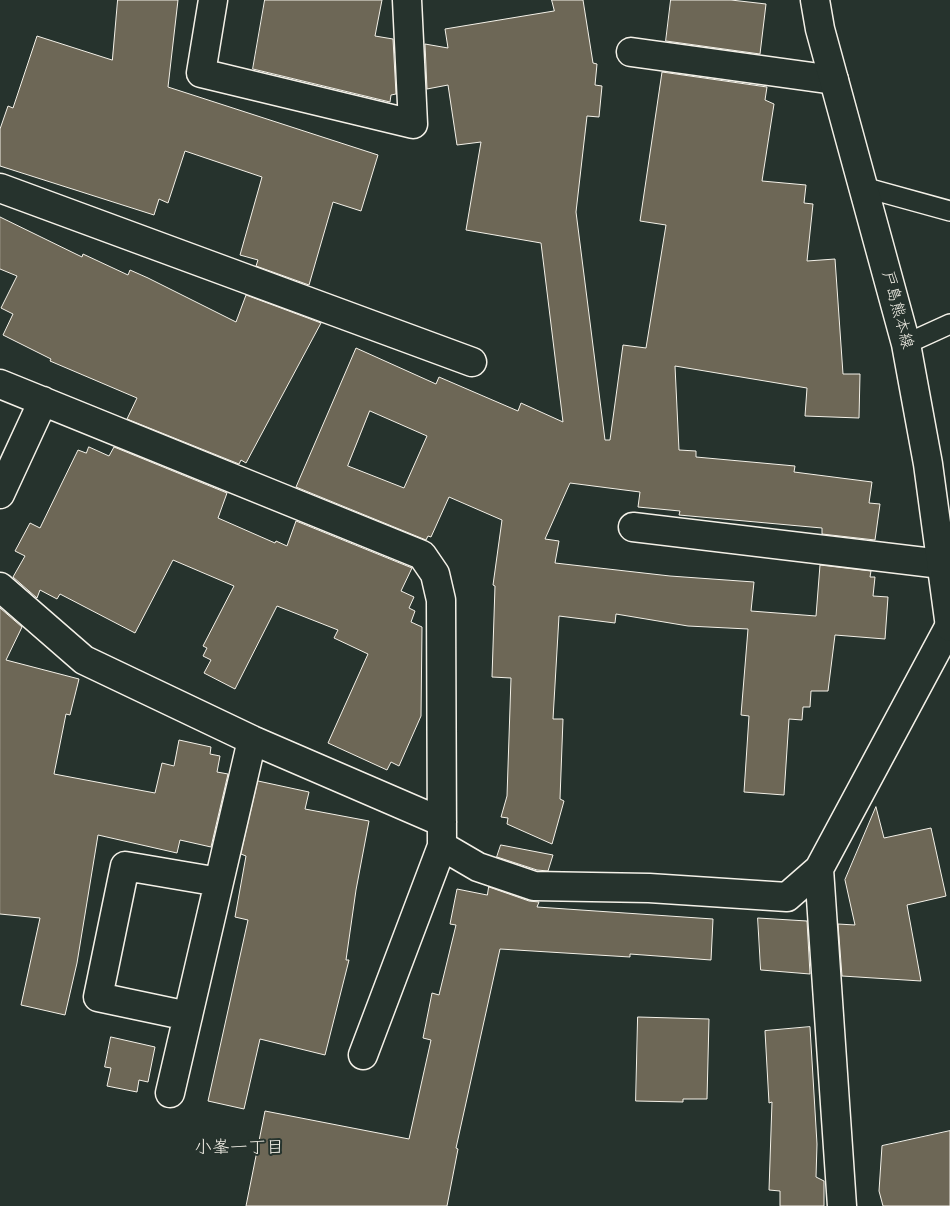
<!DOCTYPE html>
<meta charset="utf-8">
<style>
body{margin:0}
canvas{display:block;background:#26332d}
</style>
<canvas width="950" height="1206"></canvas>
<script>
const ctx = document.querySelector('canvas').getContext('2d');
ctx.lineJoin = 'round';
function fillPath(path, color) {
  ctx.fillStyle = color;
  ctx.fill(path, 'evenodd');
}
function strokePath(path, color, width, dash) {
  ctx.strokeStyle = color;
  ctx.lineWidth = width;
  ctx.lineCap = dash ? 'butt' : 'round';
  ctx.setLineDash(dash || []);
  ctx.stroke(path);
}
function drawText(font, color, halo, rows, align = 'center') {
  ctx.font = font + ' Pangolin,"Klee One",sans-serif';
  ctx.lineWidth = 4;
  ctx.setLineDash([]);
  ctx.textBaseline = 'middle';
  ctx.strokeStyle = halo;
  ctx.fillStyle = color;
  for (const [text, x, y, turn = 0] of rows) {
    ctx.save();
    ctx.translate(x, y);
    ctx.rotate((+turn || 0) * Math.PI / 180);
    ctx.textAlign = isNaN(turn) ? turn : align;
    if (halo) ctx.strokeText(text, 0, 0);
    ctx.fillText(text, 0, 0);
    ctx.restore();
  }
}
const building = new Path2D(`
 M118 0H178L168 87 378 155 361 211 333 202 309 285 256 266 258 260 240 255 262 177 185 151 168 203 159 199 154 215 0 166V129L8 106 13 108 37 36 112 60Z
 M265 0H382L375 36 393 39 396 94 391 95 390 102 253 69Z
 M552 0H583L593 63 597 64 595 85 602 86 599 117 587 116 576 212 605 440H610L623 345 646 348 666 225 640 221 662 72 767 87 765 100 774 104 762 181 806 185 804 203 813 204 807 261 835 259 843 374H860L859 418 805 416 807 388 675 366 679 450 696 451V457L795 466 794 472 872 482 869 503 880 504 875 540 822 534V528L679 515 680 511 638 507 640 492 570 483 545 539 559 541 555 563 670 576 754 582 751 611 816 616 820 565 871 571 870 577H875L873 596 888 597 885 639 835 635 828 691H811L810 707H803L802 720 789 719 784 795 744 792 749 716 741 715 748 629 688 626 616 614 615 623 559 616 553 719H563L560 799 564 801 552 844 507 824 508 818 501 817 507 796 511 678 492 677 495 586 493 585 502 520 449 497 431 537 428 536 426 540 296 487 356 348 436 384 439 377 518 411 521 403 563 422 541 243 466 230 481 142 457 145 448 85 427 89 425 44 448 48 445 29 554 11ZM370 411 427 436 404 488 348 466Z
 M671 0H731L766 4 760 54 666 41Z
 M0 217 82 257 83 254 128 275 130 270 148 278 236 322 246 295 321 323 246 463 241 460 239 464 127 419 137 398 50 361 51 359 3 335 13 314 1 308 17 276 0 269Z
 M89 447 109 456 114 447 227 493 218 518 275 543 276 541 287 546 296 521 412 568 401 591 414 597 409 608 415 611 411 622 422 627 421 716 399 766 391 762 387 770 328 743 368 654 334 638 338 630 277 606 235 689 204 673 211 660 203 656 207 648 203 646 234 586 173 560 135 633 60 594 57 599 40 590 37 598 13 577 25 556 15 551 30 523 40 528 78 450 86 453Z
 M0 608 22 627 6 660 79 679 70 715 66 714 54 774 155 793 162 763 174 766 179 740 211 747 210 754 220 756 217 772 228 774 211 847 180 840 177 853 98 835 77 963 65 1015 21 1005 40 918 0 914Z
 M258 781 309 792 305 809 369 821 356 890 346 960H349L325 1055 260 1039 244 1109 208 1101 248 920 235 917 246 856 241 854Z
 M876 807 884 838 931 828 946 896 907 905 921 981 842 976 838 924 855 925 845 880Z
 M501 845 553 855 548 871 537 870 497 857Z
 M489 887 529 901 539 902 537 907 713 919 711 960 630 954V957L500 949 456 1148 458 1149 447 1206H246L265 1111 409 1139 431 1040 423 1038 432 993 439 995 456 925 450 924 457 889 487 895Z
 M758 918 807 921 810 974 761 970Z
 M638 1017 709 1019 707 1099H683V1102L636 1101Z
 M810 1027 817 1144 816 1177 824 1181V1206H780V1191L769 1190 772 1102 769 1103 765 1031Z
 M111 1037 155 1047 148 1082 139 1080 137 1092 107 1086 111 1068 105 1067Z
 M950 1131V1206H883L879 1191 882 1146Z`);
fillPath(building, '#6d6756');
strokePath(building, '#f4f1e8', 1);
const lane = new Path2D(`
 M863 187 950 211
 M906 344 950 324`);
const street = new Path2D(`
 M213 0 201 73 413 124 407 0
 M631 52 834 80
 M0 188 472 362
 M0 384 422 555 435 574 441 600 442 846 478 867 534 886 649 888 787 897 819 869 950 625
 M0 494 43 401
 M633 527 941 564
 M0 587 84 660 252 740 442 822
 M819 869 842 1206
 M188 1016 98 997 125 866 219 882
 M363 1055 442 846
 M170 1093 252 740`);
const secondary = new Path2D(`
 M815 0 820 29 906 344 928 464 950 627`);
strokePath(lane, '#f4f1e8', 22);
strokePath(street, '#f4f1e8', 31);
strokePath(secondary, '#f4f1e8', 31);
strokePath(lane, '#26332d', 19);
strokePath(street, '#26332d', 28);
strokePath(secondary, '#26332d', 28);
drawText('16px', '#f4f1e8', '#26332d', [
 ["戸島熊本線",897,310,75]
]);
drawText('18px', '#f4f1e8', '#26332d', [
 ["小峯一丁目",239,1148]
]);
</script>
